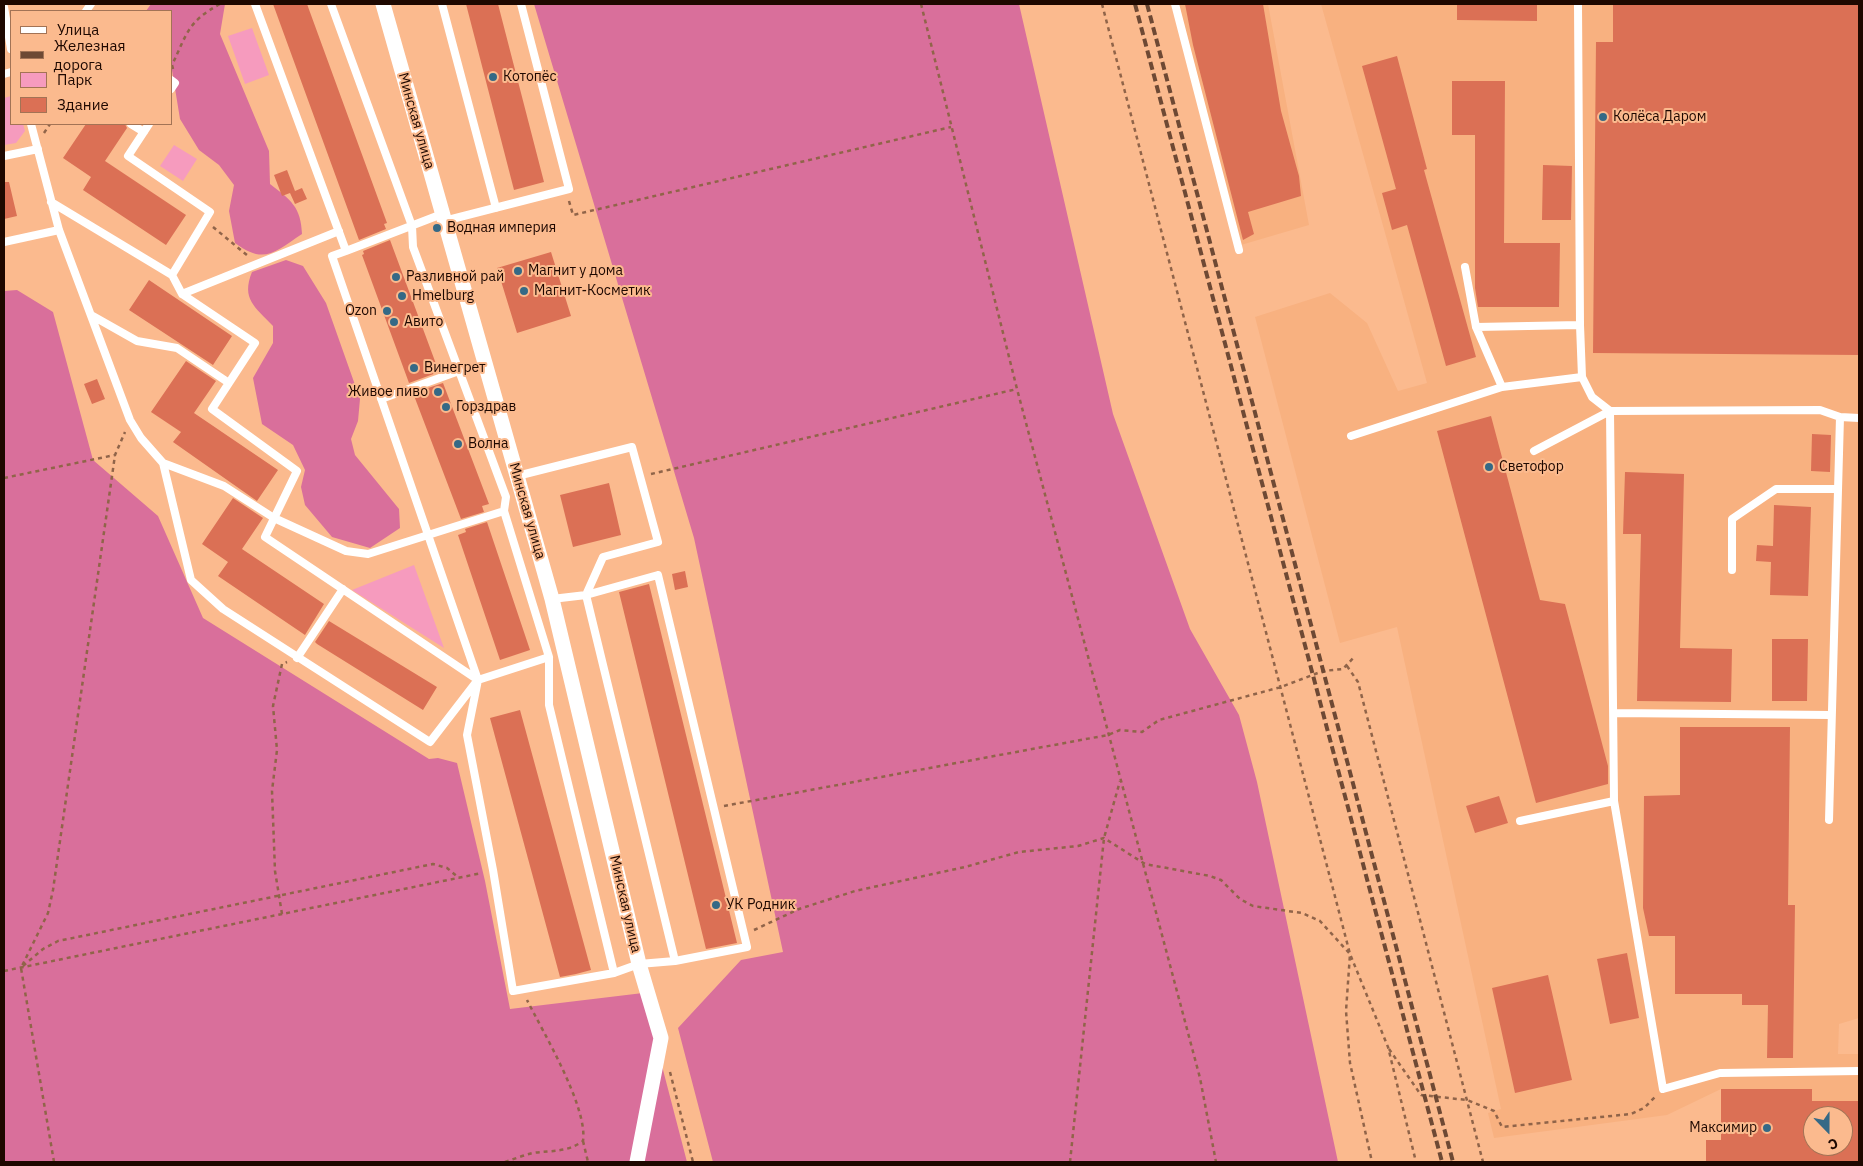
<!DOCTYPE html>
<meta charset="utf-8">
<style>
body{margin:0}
#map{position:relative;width:1863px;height:1166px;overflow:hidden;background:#fbba8e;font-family:"IBM Plex Sans",sans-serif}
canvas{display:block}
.frame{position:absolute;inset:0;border:5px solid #1e0800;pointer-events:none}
.legend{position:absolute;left:10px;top:10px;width:162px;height:115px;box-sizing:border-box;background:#fbba8e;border:1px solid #a37355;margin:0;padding:6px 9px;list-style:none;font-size:15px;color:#1e0800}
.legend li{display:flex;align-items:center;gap:10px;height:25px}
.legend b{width:25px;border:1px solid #a37355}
.north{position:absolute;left:1803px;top:1106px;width:50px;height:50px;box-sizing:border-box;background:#fbba8e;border:1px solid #a37355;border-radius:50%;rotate:158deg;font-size:14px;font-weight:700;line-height:20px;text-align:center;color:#1e0800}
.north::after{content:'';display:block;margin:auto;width:18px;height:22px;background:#356986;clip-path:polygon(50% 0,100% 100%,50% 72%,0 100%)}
</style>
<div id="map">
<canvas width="1863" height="1166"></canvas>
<div class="frame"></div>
<ul class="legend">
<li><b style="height:6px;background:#fff"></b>Улица</li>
<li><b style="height:6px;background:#6e4934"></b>Железная дорога</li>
<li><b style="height:14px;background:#f69bbe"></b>Парк</li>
<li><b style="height:14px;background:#db7055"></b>Здание</li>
</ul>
<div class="north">С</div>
</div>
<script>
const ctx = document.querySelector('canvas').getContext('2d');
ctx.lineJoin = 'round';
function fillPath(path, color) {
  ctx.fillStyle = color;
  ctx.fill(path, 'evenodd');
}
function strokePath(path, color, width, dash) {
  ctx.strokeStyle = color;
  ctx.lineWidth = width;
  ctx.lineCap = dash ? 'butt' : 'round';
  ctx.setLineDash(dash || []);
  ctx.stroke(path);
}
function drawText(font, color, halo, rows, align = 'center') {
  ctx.font = font + ' "IBM Plex Sans",sans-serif';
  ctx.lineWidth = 4;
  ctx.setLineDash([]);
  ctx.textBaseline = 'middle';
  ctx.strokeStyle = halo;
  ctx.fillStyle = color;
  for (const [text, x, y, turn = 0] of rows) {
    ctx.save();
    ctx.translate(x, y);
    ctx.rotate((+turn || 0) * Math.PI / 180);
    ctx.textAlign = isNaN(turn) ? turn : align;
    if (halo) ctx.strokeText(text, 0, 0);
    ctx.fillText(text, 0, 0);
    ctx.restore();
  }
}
fillPath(new Path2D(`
 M1179 4H1268L1309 225 1241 245Z
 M1321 4H1859V1018L1839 1024 1838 1054H1859V1162H1706V1140H1721V1089L1667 1115 1494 1138 1488 1113 1501 1109 1397 627 1340 643 1255 317 1330 293 1367 323 1398 391 1427 383ZM1813 1116H1843V1146H1813Z`), '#f8b180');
fillPath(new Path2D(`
 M252 28 269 75 245 84 228 36Z
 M11 96V124H23L25 131 16 143 4 145V98Z
 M174 145 197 159 183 181 160 166Z
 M414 565 444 648 352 590Z`), '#f69bbe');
fillPath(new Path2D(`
 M151 4H225L220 34 269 151 270 184C291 200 301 207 302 234 275 252 264 265 235 243L229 211 234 185 219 165 199 150 180 119 171 64V11H146Z
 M534 4H1019L1113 414 1190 629 1239 715 1257 782 1338 1162H713L678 1028 741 960 783 952 694 538Z
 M286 260 303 266 326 303 360 399 358 421 351 439 355 455 399 509 400 528 370 548 332 537 305 505 301 487 305 470 293 445 262 424 253 378 273 343V326C255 307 241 299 252 272Z
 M17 290 53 312 93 460 158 516 203 618 429 759 438 758 457 763 485 881 510 1009 643 993 687 1162H4V291Z`), '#d96f9b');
fillPath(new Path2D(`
 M273 4H307L387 223 384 224 386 229 359 240Z
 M466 4H498L544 182 514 190Z
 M1185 4H1263L1281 111 1299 176 1301 196 1248 212 1254 234 1243 240 1193 45Z
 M1457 4H1537V21L1457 20Z
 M1613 4H1859V355L1593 353 1596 42H1613Z
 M1397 56 1427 169 1424 170 1476 357 1446 366 1407 225 1392 230 1382 193 1396 189 1362 66Z
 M1452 81H1505L1504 243H1560L1559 307H1478L1475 288V135H1452Z
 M86 124H125L127 128 105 161 186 215 166 245 83 190 91 177 63 158Z
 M1543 165 1572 166 1571 220H1542Z
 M287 170 295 191 302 188 307 199 295 204 290 193 282 196 274 175Z
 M4 182H9L17 216 4 219Z
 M390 240 439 372 409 383 362 255 364 254 363 251Z
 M551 252 571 316 517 333 497 268Z
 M149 280 232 336 213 365 129 310Z
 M186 361 216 381 194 413 278 470 257 501 173 442 181 432 151 412Z
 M97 379 105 399 92 404 84 384Z
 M443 383 489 504 482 506 484 512 461 519 413 393Z
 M1491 416 1540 600 1565 604 1608 766V784L1536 803 1437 431Z
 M1812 434 1831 435 1830 472 1811 471Z
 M1625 472 1684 474 1680 648 1732 649 1731 702 1637 701 1641 534H1623Z
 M609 483 621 535 573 547 560 495Z
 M233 498 263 518 242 549 324 604 305 635 218 576 228 562 202 544Z
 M1774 505 1811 507 1808 596 1770 595 1771 562 1756 561 1757 545 1773 546Z
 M487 522 530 650 500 660 458 535 466 532 465 529Z
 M685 571 688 587 675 590 672 574Z
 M649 584 737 943 706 949 619 592Z
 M329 621 437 687 423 710 317 644 315 642Z
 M1772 639H1808L1807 701H1772Z
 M520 710 591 970 576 974 560 977 490 718Z
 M1680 727H1790L1788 905H1795L1793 1058H1767L1768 1005H1742V994H1675V936H1649L1643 908 1644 796 1680 795Z
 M1499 796 1508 823 1475 833 1466 806Z
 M1627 953 1639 1018 1610 1024 1597 959Z
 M1548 975 1572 1080 1515 1093 1492 988Z
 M1721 1089H1812V1101H1859V1162H1706V1140H1721ZM1813 1116H1843V1146H1813Z`), '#db7055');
strokePath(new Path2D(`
 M921 4 1017 389 1200 1078 1216 1162
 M1102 4 1350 954 1388 1047 1416 1162
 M173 69 172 65C187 34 187 22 220 4
 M44 133 50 124
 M569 201 573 215 951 127
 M213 227 248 256
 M651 474 1017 389
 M4 478 115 455
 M1347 666 1358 682 1483 1162
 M724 806 1108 735 1120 730 1142 732 1159 720 1281 687 1323 671 1343 669 1355 656
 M282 914 275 871 272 791 277 750 273 706 282 664 287 662
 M754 930 799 909 855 891 965 867 1019 852 1078 846 1104 838 1145 864 1210 876 1221 880 1240 899 1253 906 1302 913 1320 921 1350 954 1346 1011 1350 1063 1372 1162
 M23 966 43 949 58 941 433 864 447 868 459 878
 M4 971 482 873
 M1389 1049 1421 1095 1467 1100 1494 1111 1502 1127 1631 1114 1644 1108 1655 1097
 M670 1072 693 1162
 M583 1141 588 1162
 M54 1162 21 968 48 913 53 890 115 455 125 432
 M505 1162C514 1159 524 1155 533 1153 552 1150 566 1153 583 1141 588 1107 543 1032 527 1000
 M1070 1162 1104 838 1120 781`), '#906449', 2.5, [4, 4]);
strokePath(new Path2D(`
 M255 4 346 251 332 256 478 680 467 735 493 870 513 991 614 973 639 964 675 961 747 947 658 575 586 595 552 599
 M331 4 412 226 413 247 506 497 504 511 549 657V705L614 973
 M442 4 496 208
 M1175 4 1239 250
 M1578 4 1580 325 1582 377
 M4 7 11 49
 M86 11 91 4
 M4 74 11 72
 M171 80 175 83 171 89
 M31 124 59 230 130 420 141 438 163 463 191 580 223 609 430 742 477 681
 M131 124 144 132
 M149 124 128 156 210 212 172 275
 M4 156 38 149
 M51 202 172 275 182 294 255 343 212 409 297 471 265 537 478 680 549 657
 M444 221 569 189 521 4
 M4 242 59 230
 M346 251 442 214
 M1465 267 1476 327 1502 387
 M182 294 339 231
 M91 315 137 341 177 348 229 383
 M1476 327 1580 325
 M381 399 459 371
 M1351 436 1502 387 1582 377 1592 397 1610 411 1614 801 1663 1089 1720 1073 1859 1071
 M1534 451 1610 411 1820 410 1840 417 1859 418
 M163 463 224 486 274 518 346 551 368 554 504 511
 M517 476 632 447 658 542 603 557 586 595 675 961
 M1732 570V519L1776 489H1838
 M297 658 343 589
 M1614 713 1831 715
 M1829 820 1840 417
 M1520 821 1614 801`), '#fff', 8);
strokePath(new Path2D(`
 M383 4 552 599 639 964 661 1038 637 1162`), '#fff', 15);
strokePath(new Path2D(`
 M1135 4 1442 1162
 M1147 4 1453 1162`), '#6e4934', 4, [8, 4]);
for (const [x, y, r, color] of [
 [493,77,5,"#356986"],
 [1603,117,5,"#356986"],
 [437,228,5,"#356986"],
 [518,271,5,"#356986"],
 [396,277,5,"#356986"],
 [524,291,5,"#356986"],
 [402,296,5,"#356986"],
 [387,311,5,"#356986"],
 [394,322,5,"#356986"],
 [414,368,5,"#356986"],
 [438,392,5,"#356986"],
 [446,407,5,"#356986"],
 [458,444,5,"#356986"],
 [1489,467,5,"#356986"],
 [716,905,5,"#356986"],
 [1767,1128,5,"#356986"]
]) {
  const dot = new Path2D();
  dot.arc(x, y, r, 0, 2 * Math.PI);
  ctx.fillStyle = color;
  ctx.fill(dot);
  strokePath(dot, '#fbba8e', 2);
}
drawText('14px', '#1e0800', '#fbba8e', [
 ["Котопёс",503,77],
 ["Колёса Даром",1613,117],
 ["Водная империя",447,228],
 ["Магнит у дома",528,271],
 ["Разливной рай",406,277],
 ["Магнит-Косметик",534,291],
 ["Hmelburg",412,296],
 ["Ozon",377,311,"right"],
 ["Авито",404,322],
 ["Винегрет",424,368],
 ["Живое пиво",428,392,"right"],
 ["Горздрав",456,407],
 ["Волна",468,444],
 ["Светофор",1499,467],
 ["УК Родник",726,905],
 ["Максимир",1757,1128,"right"]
], 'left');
drawText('14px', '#1e0800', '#fbba8e', [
 ["Минская улица",416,121,74],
 ["Минская улица",527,511,74],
 ["Минская улица",625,904,77]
]);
</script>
